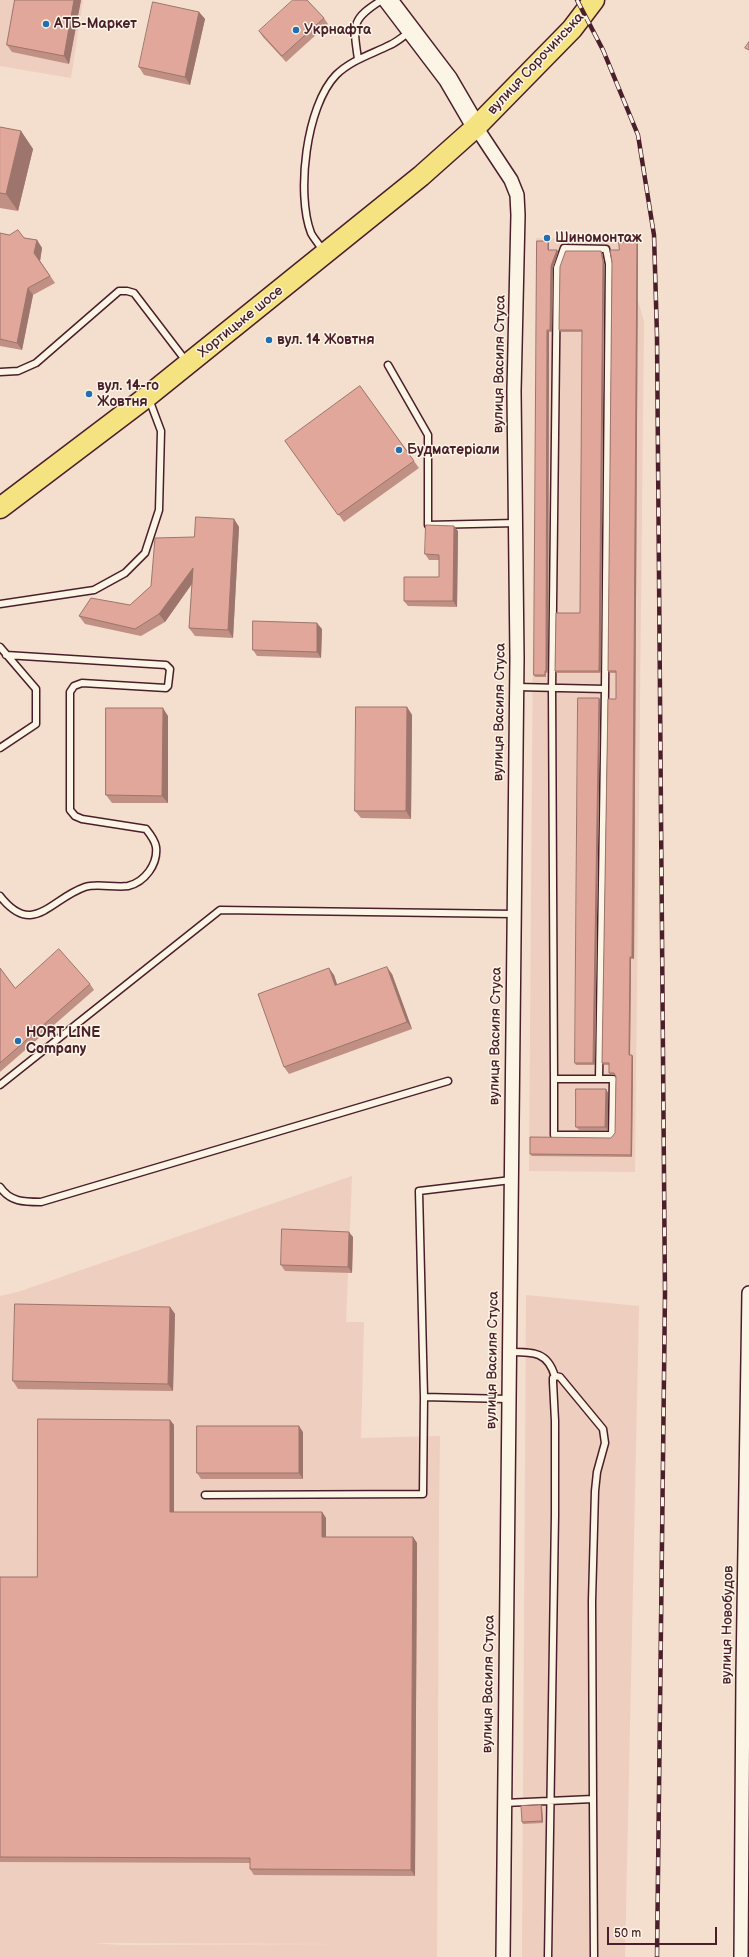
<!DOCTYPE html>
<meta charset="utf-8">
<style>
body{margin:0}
#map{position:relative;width:749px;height:1957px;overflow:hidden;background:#f4dece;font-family:"Balsamiq Sans",sans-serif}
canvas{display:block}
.scale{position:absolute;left:607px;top:1927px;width:110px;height:18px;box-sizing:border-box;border:2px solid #4a1f2b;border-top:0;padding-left:5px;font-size:12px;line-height:14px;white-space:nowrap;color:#4a1f2b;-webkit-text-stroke:3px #fcf5e5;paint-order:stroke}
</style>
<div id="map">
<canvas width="749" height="1957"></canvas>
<div class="scale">50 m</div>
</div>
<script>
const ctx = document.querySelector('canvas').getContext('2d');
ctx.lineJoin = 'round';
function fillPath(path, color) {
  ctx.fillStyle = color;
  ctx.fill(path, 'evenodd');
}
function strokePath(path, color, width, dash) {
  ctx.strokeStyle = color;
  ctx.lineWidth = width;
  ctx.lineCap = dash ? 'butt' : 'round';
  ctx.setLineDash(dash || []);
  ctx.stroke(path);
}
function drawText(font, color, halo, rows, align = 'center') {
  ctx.font = font + ' "Balsamiq Sans",sans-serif';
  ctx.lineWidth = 3;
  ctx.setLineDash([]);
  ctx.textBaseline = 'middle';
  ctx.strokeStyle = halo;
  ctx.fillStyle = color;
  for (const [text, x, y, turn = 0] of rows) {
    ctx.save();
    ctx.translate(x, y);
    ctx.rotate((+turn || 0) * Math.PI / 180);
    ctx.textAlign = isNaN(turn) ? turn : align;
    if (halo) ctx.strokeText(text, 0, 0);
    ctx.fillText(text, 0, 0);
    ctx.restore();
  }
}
fillPath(new Path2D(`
 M0 0H83L71 78 0 66Z
 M536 238 620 240 644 321 635 1172 529 1171Z
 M352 1176 346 1322H364L361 1438 440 1436 439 1507 437 1957H0V1296L18 1292ZM91 1943 364 1944 121 1945Z
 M526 1295 639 1306 625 1957H522Z`), '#eecebe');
const lane = new Path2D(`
 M358 59C353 25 351 19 382 0
 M323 251C320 245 314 239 311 233 296 194 306 106 336 75 351 60 372 54 390 45 397 42 403 36 410 32
 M388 365 428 435V525L516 523
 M0 372 18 371 36 363 119 291H127L134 293 186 361
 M0 604 94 590 125 573 145 553 159 510 161 431 149 399
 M0 647 36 689V724L0 748
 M517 687 605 689 609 264 606 249 564 248 557 268 552 688 554 1079V1135H612L613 1079H554
 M0 896C33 938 50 899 85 887 96 883 115 888 128 886 145 882 158 864 156 847 155 840 150 834 146 829L82 819 75 816 70 810V692L74 686 82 683 166 688 168 686 170 669 166 665 6 655
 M599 1079 605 689
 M0 1085 220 910 514 914
 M0 1187C10 1202 24 1202 41 1202L448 1081
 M509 1352C532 1352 548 1351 555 1377
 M508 1399 424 1397 419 1191 511 1180
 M205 1495 423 1494 424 1397
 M504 1803 593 1799 594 1957
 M548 1957 555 1515V1421L553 1382V1378L556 1376 560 1377 603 1429 605 1443 597 1472 595 1491 592 1601 593 1799`);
const street = new Path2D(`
 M476 127 511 180 517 195 518 215 514 391 517 658 503 1957
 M741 1957 743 1675 749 1293`);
const secondary = new Path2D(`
 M388 0 448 79 476 127`);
const primary = new Path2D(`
 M0 508 148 396 421 176 476 127 572 29 594 0`);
strokePath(lane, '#4a1f2b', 9);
strokePath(street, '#4a1f2b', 16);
strokePath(secondary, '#4a1f2b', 21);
strokePath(primary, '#4a1f2b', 23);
strokePath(lane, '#fcf5e5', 6);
strokePath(street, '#fcf5e5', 13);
strokePath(secondary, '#fcf5e5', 18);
strokePath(primary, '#f5e382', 20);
const rail = new Path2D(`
 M577 0 603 50 638 135 654 235 657 336 665 1293 657 1957`);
strokePath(rail, '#4a1f2b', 4.5);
strokePath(rail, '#fcf5e5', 3, [9]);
fillPath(new Path2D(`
 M12 0H81L69 64 12 52 7 45 15 0Z
 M199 12 205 19 190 85 144 75 139 67Z
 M324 18 328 24 286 62 263 37 259 31Z
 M0 127 21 131 33 149 18 211 0 208Z
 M0 233 37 240 42 248 40 261 55 283 33 295 22 350 0 346Z
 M549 243V250H557L558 252 553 268 552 332H549L548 673H546V677H535L534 675Z
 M638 244 634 959H631L630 1055H632L633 1057 632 1157 532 1156 530 1154 611 1138 615 1133 616 1077 615 1075 610 1074 609 1073V1065H604L602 1063 616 699V673H610L608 671 619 250Z
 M601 251 602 253 604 264 601 673H557L555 671 580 613 582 332H561L559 330Z
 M360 386 419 468 344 522 285 441Z
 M234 519 239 527 233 638 195 636 189 628 192 584 165 622 141 636 85 624 79 616 130 605 151 586 194 537Z
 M458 531 457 607 408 606 404 601 439 577V560H429L425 554Z
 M322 629 321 658 257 656 253 650Z
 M599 698 600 700 595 1065H576L575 1063Z
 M407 707 412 715 411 819 361 818 355 811Z
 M168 716V803H112L106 795Z
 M0 968 15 988 90 984 94 990 0 1072Z
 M392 974 412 1029 289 1074 284 1067 334 975 337 985Z
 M606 1089 608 1093V1130H579L576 1127Z
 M353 1237 352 1273 285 1271 281 1265Z
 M170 1307 175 1314 173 1391 18 1389 13 1381Z
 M170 1420 174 1425V1512H322L326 1518V1537H413L417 1543 415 1876 254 1875 250 1869V1863L0 1862V1577H37Z
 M303 1432V1479H201L197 1473Z
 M542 1807 543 1823 523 1824 522 1822Z`), '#c19084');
fillPath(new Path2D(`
 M74 0H81L69 64 64 56Z
 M199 12 205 19 190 85 185 77Z
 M21 131 33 149 18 211 6 194Z
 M37 240 42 248 40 261 55 283 34 253Z
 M548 241 549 243V252L548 250Z
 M637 242 638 244 634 959 632 957Z
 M557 250 558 252 553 268 552 332 550 330 551 266Z
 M601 251 602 253 604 264 601 673 599 671Z
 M28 288 33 295 22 350 17 343Z
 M547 330 549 332 548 673 546 671Z
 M234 519 239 527 233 638 228 630Z
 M454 526 458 531 457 607 453 601Z
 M193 568 198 575 165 622 159 614Z
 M317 623 322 629 321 658 317 652Z
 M599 698 600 700 595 1065 593 1063Z
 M407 707 412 715 411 819 406 811Z
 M163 708 168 716V803L162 796Z
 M630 957 631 959 630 1057 629 1055Z
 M387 967 392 974 412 1029 407 1022Z
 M329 968 334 975 340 993 335 985Z
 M632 1055 633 1057 632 1157 631 1155Z
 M606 1089 608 1093V1130L605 1127Z
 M349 1232 353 1237 352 1273 348 1267Z
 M170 1307 175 1314 173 1391 168 1384Z
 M170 1420 174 1425V1518L170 1512Z
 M299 1426 303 1432V1479L299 1473Z
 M322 1512 326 1518V1542L322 1537Z
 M413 1537 417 1543 415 1876 411 1870Z
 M541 1805 542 1807 543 1823 542 1821Z`), '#9d756c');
const building = new Path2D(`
 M15 0H74L64 56 7 45Z
 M293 0H307L324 18 282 56 259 31Z
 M153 2 199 12 185 77 139 67Z
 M749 42V50L745 48Z
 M0 127 21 131 6 194 0 193Z
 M18 230 24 238 37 240 34 253 50 276 28 288 17 343 0 339V233L9 235Z
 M537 241H548V250H557L551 266 550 330H547L546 671H545V675H534Z
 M619 242H637L632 957H630L629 1055H632L631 1155 530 1154V1137L611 1138 615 1133 616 1077 614 1073H609V1063H602L608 699H616V671H608L612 262 610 250H619Z
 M566 251H601L603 262 599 671H555L556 613H580L582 330H559L560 267Z
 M360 386 414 461 338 515 285 441Z
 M196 517 234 519 228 630 189 628 193 568 159 614 135 629 79 616 91 598 130 605 151 586 155 538 194 537Z
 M426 525 454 526 453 601H404V577H439V555L425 554Z
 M253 621 317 623V652L253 650Z
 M578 698H599L593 1063H575Z
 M356 707H407L406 811H355Z
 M106 708H163L162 796 106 795Z
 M59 949 90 984 0 1063V968L15 988Z
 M387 967 407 1022 284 1067 258 994 329 968 335 985Z
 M576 1089H606L605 1127H576Z
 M282 1229 349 1232 348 1267 281 1265Z
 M15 1304 170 1307 168 1384 13 1381Z
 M38 1419 170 1420V1512H322V1537H413L411 1870 250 1869V1858L0 1857V1577H37Z
 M197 1426H299V1473H197Z
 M541 1805 542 1821 522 1822 521 1806Z`);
fillPath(building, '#e0a79a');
strokePath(building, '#9d756c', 1);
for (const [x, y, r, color] of [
 [46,24,4,"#1f6fb2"],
 [296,30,4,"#1f6fb2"],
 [547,238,4,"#1f6fb2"],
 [269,340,4,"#1f6fb2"],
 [89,394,4,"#1f6fb2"],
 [399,450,4,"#1f6fb2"],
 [18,1041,4,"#1f6fb2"]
]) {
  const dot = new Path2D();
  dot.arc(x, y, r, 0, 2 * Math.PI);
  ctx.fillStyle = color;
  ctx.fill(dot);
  strokePath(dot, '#fcf5e5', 1.5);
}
drawText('bold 14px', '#4a1f2b', '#fcf5e5', [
 ["АТБ-Маркет",54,24],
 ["Укрнафта",304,30],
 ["Шиномонтаж",555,238],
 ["вул. 14 Жовтня",277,340],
 ["вул. 14-го",97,386],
 ["Жовтня",97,402],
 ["Будматеріали",407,450],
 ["HORT LINE",26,1033],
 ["Company",26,1049]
], 'left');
drawText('14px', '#4a1f2b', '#fcf5e5', [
 ["вулиця Сорочинська",536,64,-47],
 ["Хортицьке шосе",241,322,-39],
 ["вулиця Василя Стуса",500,364,-89],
 ["вулиця Василя Стуса",500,712,-89],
 ["вулиця Василя Стуса",496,1036,-89],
 ["вулиця Василя Стуса",493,1360,-89],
 ["вулиця Новобудов",728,1625,-89],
 ["вулиця Василя Стуса",489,1684,-89]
]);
</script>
